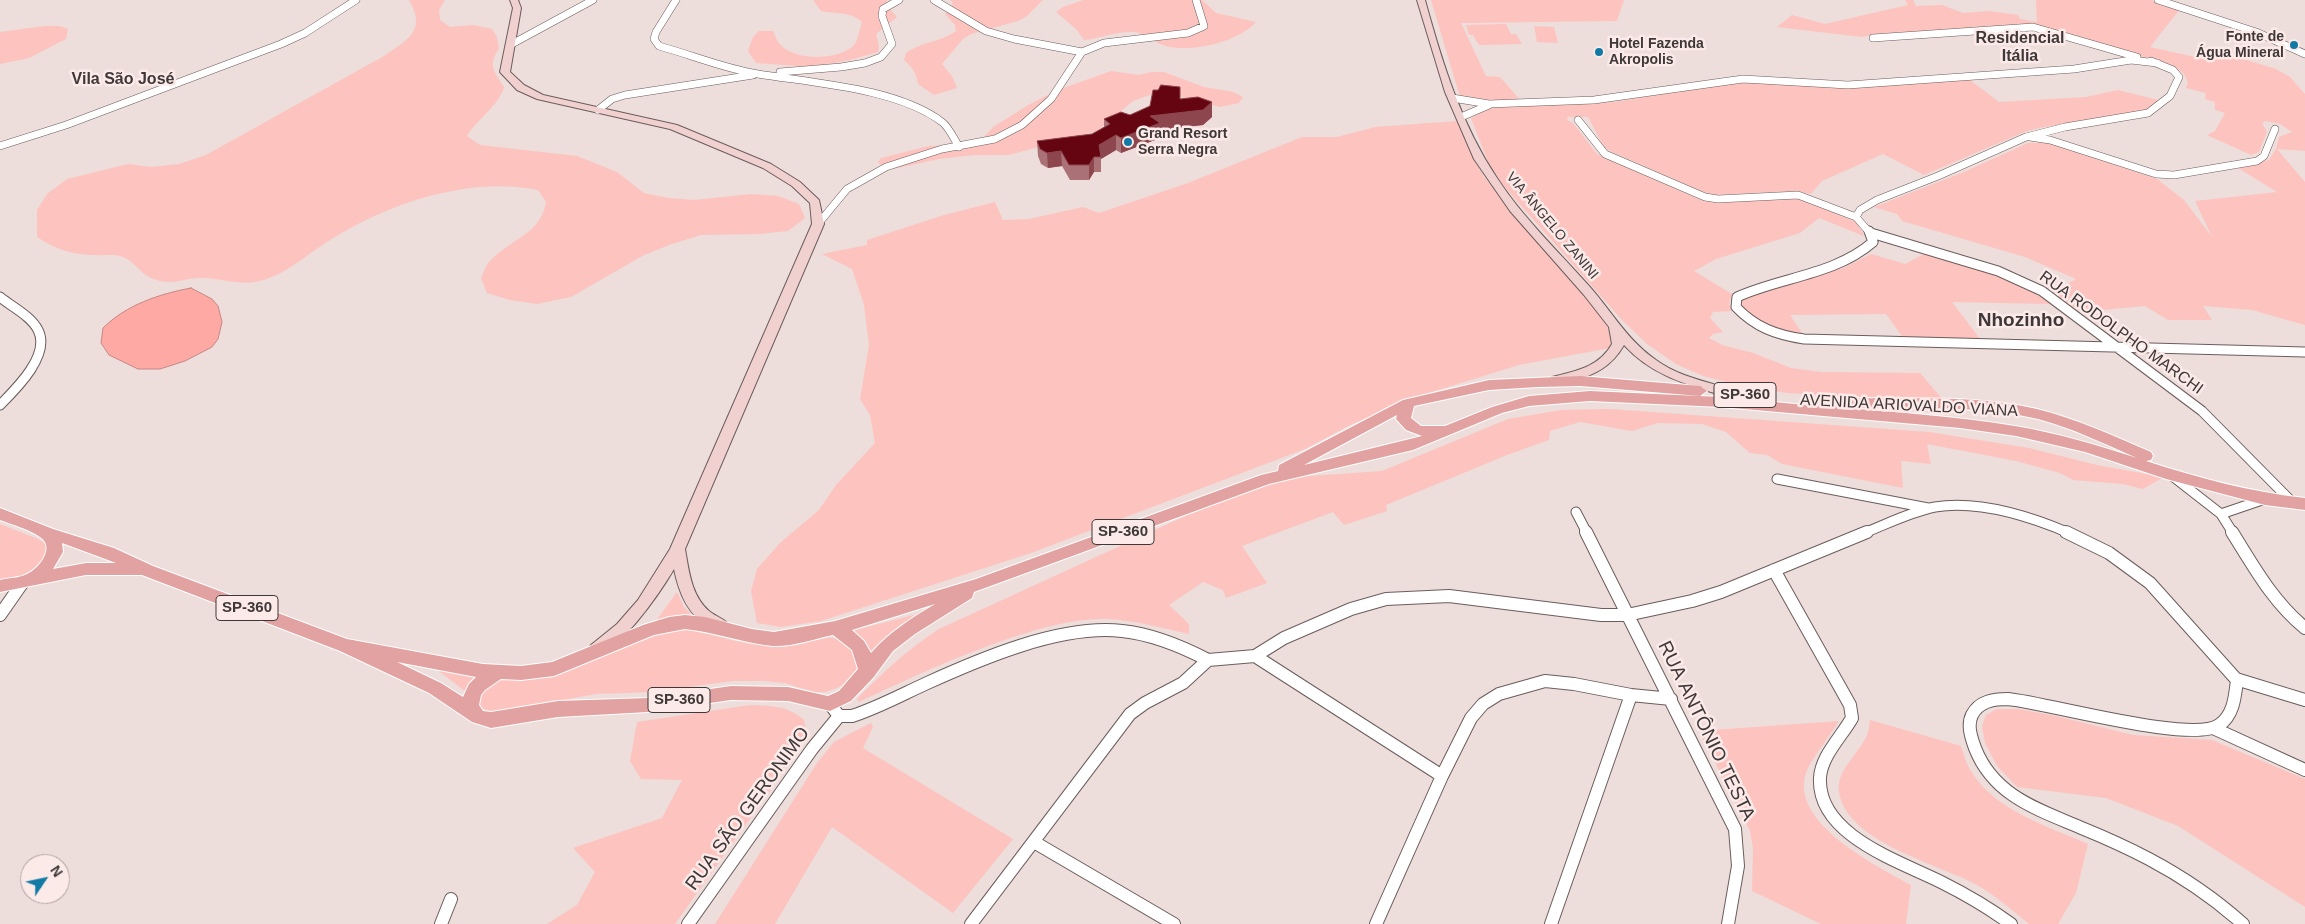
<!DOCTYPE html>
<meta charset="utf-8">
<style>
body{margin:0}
#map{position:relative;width:2305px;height:924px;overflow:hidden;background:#eddddb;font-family:Helvetica,sans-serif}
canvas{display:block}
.north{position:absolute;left:20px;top:854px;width:50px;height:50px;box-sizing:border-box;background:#fbeae8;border:1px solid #b0a3a2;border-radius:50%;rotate:56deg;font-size:14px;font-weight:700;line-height:20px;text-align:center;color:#3f3838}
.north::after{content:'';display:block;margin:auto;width:18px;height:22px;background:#127aa5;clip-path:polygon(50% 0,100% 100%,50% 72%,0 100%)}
</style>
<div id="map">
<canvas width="2305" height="924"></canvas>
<div class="north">N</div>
</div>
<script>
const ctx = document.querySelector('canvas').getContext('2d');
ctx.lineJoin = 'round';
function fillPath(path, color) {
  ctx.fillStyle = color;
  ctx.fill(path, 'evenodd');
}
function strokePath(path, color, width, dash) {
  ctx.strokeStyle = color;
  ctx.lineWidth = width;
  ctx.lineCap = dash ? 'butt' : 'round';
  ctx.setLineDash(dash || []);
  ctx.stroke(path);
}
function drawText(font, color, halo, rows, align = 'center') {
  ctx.font = font + ' Helvetica,sans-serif';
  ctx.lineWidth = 5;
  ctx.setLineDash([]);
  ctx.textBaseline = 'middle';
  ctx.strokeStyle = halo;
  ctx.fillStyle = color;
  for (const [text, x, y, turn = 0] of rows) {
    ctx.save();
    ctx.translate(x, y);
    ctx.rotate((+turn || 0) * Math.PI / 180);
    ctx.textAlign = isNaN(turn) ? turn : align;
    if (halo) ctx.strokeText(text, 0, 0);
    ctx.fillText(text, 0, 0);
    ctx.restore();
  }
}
fillPath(new Path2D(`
 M409 0H445L439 10 440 20 450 27 473 25 492 29 497 37 499 48C488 67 493 69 504 87 498 107 478 118 467 136L480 145 577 156 617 172 644 193 668 198 694 200 751 194 778 196 799 204 805 218 788 231 759 234 701 235 672 244 644 255 571 297 537 304 510 300 487 293 481 278C484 272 486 264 491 260 511 239 541 234 546 202L538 190C469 176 389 203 330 240 304 256 286 276 255 282 237 285 217 277 199 278 189 278 179 282 169 282 163 282 152 279 147 276 138 270 132 259 120 256 113 254 104 256 97 255 74 255 56 250 37 237V210L47 194 67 179 128 164 151 167 179 164 206 155 384 56C408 39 427 31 409 0Z
 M813 0H887V6L897 17 876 34 879 46 878 52 850 60 811 67 756 63 748 51 753 37 759 31H773C775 35 776 39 778 42 792 61 834 61 852 47 859 41 859 30 862 22 850 11 836 14 821 11Z
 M950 0H1043L1027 16 1018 21 971 34 963 39 942 64 952 76 957 88 934 95 918 84C917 74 912 67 904 60L906 53C921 42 941 42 956 31L955 25 945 14 953 3Z
 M1083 0H1202L1216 13 1256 22C1238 42 1192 53 1166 46 1154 43 1146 33 1134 32 1117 31 1101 38 1084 40L1076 29 1056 12 1063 7Z
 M1431 0H1624L1617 21 1461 23 1486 76 1500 77 1521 101 1487 102 1460 97Z
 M1905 0H1913L1916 6 1942 5 1963 13 1990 11 2018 15 2020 19 2037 22 2036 0H2151L2180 9 2150 47 2208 60 2224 53 2276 69 2290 77 2305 94V151L2277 149 2305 182V325L2252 310 2203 306 2212 320H2168L2145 306 2081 312 2053 292 2076 279 2025 257 1902 221 1897 214 1874 207 1964 172 2028 143H2049L2157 179 2184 200 2212 237 2195 201 2277 192 2238 168 2269 160 2276 149 2279 137 2292 132 2280 124 2265 121 2262 123 2267 132 2259 152 2251 155 2207 135 2215 131 2225 113 2215 110V102L2205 99 2206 93 2186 88 2188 83C2185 71 2177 68 2166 63L2026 25 1875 34 1862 37 1777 27 1792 15 1825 24 1908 5Z
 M1506 24 1511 34H1516L1522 44 1479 45 1473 35H1469L1466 25Z
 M45 26H59L68 29 66 39 29 58 0 64V32Z
 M1534 26 1554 27 1558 43 1537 42Z
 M1111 71 1139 75 1151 72H1164L1204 87 1233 92 1243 97 1239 103 1220 107 1186 99 1176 94 1158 92 1133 101 1097 131 1009 155H974L939 159 893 169 882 166 878 162 881 158 929 146 955 145 982 139 993 127 1030 104 1058 90Z
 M1970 80 1999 102 2086 97 2118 90 2158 100 2155 107 2144 112 2044 127 2027 131 1924 175 1883 154 1822 181 1811 194 1796 191 1714 195 1701 191 1612 152 1604 147 1588 117H1568L1567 120 1573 123 1597 154 1703 201 1717 203 1795 198 1802 199 1851 220 1856 222 1864 236 1819 218 1800 233 1716 259 1694 271 1732 294 1729 304 1732 311 1713 312 1710 318 1723 332 1713 334 1709 338 1722 345 1753 353 1791 368 1821 372 1920 373 1944 401 1787 393 1742 386 1703 376 1676 364 1647 344 1622 320 1502 184 1488 162 1471 118 1493 106 1614 102 1744 81 1836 88Z
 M1457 121 1472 157 1485 178 1595 307C1604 320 1614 332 1610 348L1519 365 1422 395 1350 425 1305 449 1031 553 821 621 781 627 757 623 751 591 757 569 780 543 819 510 836 485 875 443 870 415 860 399 869 345 864 305 852 269 822 254 867 245V240L944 215 995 202 1003 220 1029 219 1083 207 1099 213 1188 183 1302 137H1337L1375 127Z
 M1926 253C1969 266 2015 275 2050 304L1952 302 1981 340 1904 339 1886 314 1790 315 1804 336 1772 332 1739 306 1740 300 1746 296 1843 268 1871 254 1905 264Z
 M1610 409 1929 432 2029 448 2101 466 2164 477 2143 489 2123 484 2073 480 2060 473 2016 461 1927 444 1931 464 1901 461 1903 488 1782 464 1767 455 1750 453 1726 432 1702 424 1658 423 1632 431 1580 422 1550 431 1549 440 1507 455 1386 505 1387 511 1344 525 1333 512 1242 546 1267 583 1226 598 1223 590 1203 582 1169 605 1189 624V634C1162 628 1134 620 1107 619 1073 618 1042 628 1010 638 958 656 909 678 859 702L857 699C882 673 908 649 939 629L1266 479 1382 471 1508 419 1561 410Z
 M0 524 38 539 47 545 48 551C39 570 20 578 0 580Z
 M677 592 684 607 693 616 681 615 656 621Z
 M914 615C898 628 888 645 873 658L865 640 851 631Z
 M676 629C705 630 730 642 758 645 784 648 809 634 834 638 847 640 851 648 858 659L857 669 851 679 839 687 826 692H814L785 683 764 681H732L652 692 596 694 495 712C486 711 473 706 478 694 481 689 490 684 495 680Z
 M435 668 479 677 466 692Z
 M750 705C771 706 787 705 804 720L806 730 774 785 675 924H547L577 905 595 872 573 848 662 818 682 780 641 779 630 761 637 722Z
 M1997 709H2018L2056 716 2133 735 2212 740 2305 779V907L2178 826 2106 798 2017 787 1997 766 1985 743 1982 726 1986 715Z
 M1870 720 1961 746C1964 754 1966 764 1971 771 1995 811 2048 826 2088 844L2076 893 2058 924H2029C2012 910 1996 896 1977 885 1939 864 1846 842 1839 792 1836 770 1859 754 1867 735 1869 730 1869 724 1870 720Z
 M1839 721C1831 734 1810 761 1806 773 1789 823 1877 866 1911 885L1906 924H1821L1752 891 1753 848 1750 831 1699 731Z
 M871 723 873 727 863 748 1013 839 953 913 832 827 775 924H715L817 763 834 742Z`), '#fdc3bf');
const water = new Path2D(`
 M191 288 212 299 218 306 222 322 218 339 212 347 185 361 160 369H138L109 355 101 343 103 328C126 305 159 294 191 288Z`);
fillPath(water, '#fea9a4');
strokePath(water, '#c58784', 1);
const streetFar2 = new Path2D(`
 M676 0 656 32 654 39 659 46C692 55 725 69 758 74 813 83 897 88 942 122 949 127 954 139 959 147
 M934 0 986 31 1014 39 1082 52
 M2158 0 2256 32 2305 54
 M1873 38 2033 27 2137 57
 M510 45 593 0
 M780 72 841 67 865 63 881 57 892 44 882 16 883 9 899 0
 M1452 98 1489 104 1594 100 1743 79 1848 85 2074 69 2131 60 2157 63
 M598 110 612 99 625 95 753 75
 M1461 117 1489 105
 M1578 120 1605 154 1705 197 1718 199 1798 195 1856 217 1869 232
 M2030 137 2050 140 2156 174 2174 175 2257 161 2264 156 2275 129
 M0 146 66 125 281 44 305 33 356 0
 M1856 217 1860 210 1877 200 1938 176 2026 137 2065 127 2148 113 2170 96 2179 77 2173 70 2151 61
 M818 224 847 189 886 167 942 149 995 139 1022 125 1051 99 1082 52 1104 43 1188 33 1204 26 1196 0`);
const streetFar1 = new Path2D(`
 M1869 231 1873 242C1835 275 1781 277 1737 297L1736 307C1755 327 1776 335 1804 339L2305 352
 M1871 233 1998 271 2042 291 2202 411 2292 502
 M0 297C12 307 31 316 38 330 51 355 16 389 0 405
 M2171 475 2221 514 2233 533
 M1777 479 1928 508
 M1576 512 1587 533
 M2221 514 2265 499
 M1864 533C1887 524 1910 512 1935 507 1979 500 2029 516 2069 533`);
const street = new Path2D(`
 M1586 532 1735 829 1738 866 1728 924
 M2066 532 2109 553 2150 583 2236 679 2305 700
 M2232 532C2254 567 2273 602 2305 628
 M1774 570 1850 705 1852 718C1842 736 1821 756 1820 778 1817 836 1902 862 1943 883 1967 895 1989 908 2011 924
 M0 615 23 582
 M1255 656 1442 776
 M1208 660 1255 656 1284 638 1351 609 1386 599 1449 596 1601 615H1627L1692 601 1721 592 1867 532
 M2237 680C2235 696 2234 715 2219 725 2192 744 2048 703 2008 699 1994 699 1979 701 1972 715 1967 725 1971 737 1975 748 1994 797 2040 810 2084 829 2106 838 2128 848 2149 859 2183 877 2214 898 2243 924
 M830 704 839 716H852C877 708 901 695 925 684 980 659 1061 624 1122 631 1152 634 1181 646 1208 660
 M2213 728 2305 770
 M1034 842 1174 924
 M441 924 451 899
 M688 924 812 749 839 716
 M971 924 1130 714 1145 703 1183 683 1208 660
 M1376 924 1442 776 1471 718 1483 704 1499 694 1545 681 1574 684 1631 695 1671 699
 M1551 924 1631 695`);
const secondary = new Path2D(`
 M510 0H518L521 8 510 72 524 85 543 95 677 125 771 164 800 182 819 200 824 224 685 549C689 571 691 595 709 611 716 617 726 619 731 627L729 631C721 634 717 631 710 627 688 616 679 593 674 569 663 588 615 661 591 653L589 649 591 645 617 624 638 600 670 549 812 224 810 203 792 186 763 168 670 129 537 99 517 90 500 72 513 8Z
 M1417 0H1425C1442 62 1461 124 1497 178 1523 218 1559 252 1590 287 1612 312 1628 341 1656 360 1679 377 1709 382 1737 391L1738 394 1737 397H1727C1689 385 1652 376 1624 345 1612 366 1595 375 1572 381 1566 383 1559 385 1552 383L1551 380 1552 377C1576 371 1599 367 1612 344L1609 327 1584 295 1510 211 1474 159 1445 92Z`);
const primary = new Path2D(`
 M1580 376 1700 386 1707 391 1700 396 1580 386 1538 387 1489 390 1414 406 1411 418 1421 426H1445L1492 407 1529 396 1590 391 1721 397 1827 407 1821 402 1823 399 1828 397C1897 401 1969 393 2037 409 2077 419 2114 436 2151 452L2153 456 2151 460 2146 461C2198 478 2251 492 2305 498V510L2265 505 2166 479 2085 452 2016 436 1960 428 1721 407 1590 401 1529 406 1502 413 1413 450 1269 484 974 592 972 598 915 634 893 651 873 678 851 701 830 711 788 701 731 700 648 712 558 717 491 728 472 722 429 693 340 651 142 575H86L0 592V580C8 578 20 578 27 574 39 569 56 547 40 537 29 529 13 525 0 520V508L53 529 114 548 153 566 347 639 483 664 521 666 552 662 643 625 669 617 685 615 705 617 752 629 774 632 835 621 976 579 1261 475 1278 471 1279 465 1403 400 1489 380ZM1832 407C1900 411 1971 403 2038 419 2072 428 2105 444 2137 458 2097 445 2057 433 2015 426 1954 416 1893 412 1832 407ZM1397 415 1396 419 1406 430 1422 436 1304 465ZM62 543 116 563H86L53 569 63 552ZM935 604C912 618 889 632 871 653L864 641 852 630ZM685 629C715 632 743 643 772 646 792 647 814 639 833 635L852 650 858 669 839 691 828 696 788 687 731 686 648 698 558 701 491 712 483 711 479 705 481 695 485 690 501 679 521 680 554 676 654 635ZM397 662 476 677 469 684 463 697 441 683Z`);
strokePath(streetFar2, '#6b5d5c', 8);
strokePath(streetFar1, '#6b5d5c', 11);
strokePath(street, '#6b5d5c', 14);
strokePath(secondary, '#6b5d5c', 2);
strokePath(primary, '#fff', 2);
strokePath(streetFar2, '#fff', 7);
strokePath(streetFar1, '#fff', 9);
strokePath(street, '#fff', 12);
fillPath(secondary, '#f1d0d0');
fillPath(primary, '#e2a2a1');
fillPath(new Path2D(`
 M1180 99 1212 117 1203 125 1160 130V138L1121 153 1116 150 1101 159V172H1094L1089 180H1070L1062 166 1048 168 1041 164 1038 156 1037 141 1092 134 1104 127V119L1130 115Z`), '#aa7176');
fillPath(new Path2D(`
 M1212 102V117L1203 125 1160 130V138L1121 153V138L1150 116Z
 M1116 135V150L1101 159 1099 145Z
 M1061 151 1062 166 1048 168 1047 153Z
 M1094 157V172L1089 180V165Z`), '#8e464e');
const building = new Path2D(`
 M1161 85 1180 87V99L1198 97 1212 102 1203 110 1150 116 1160 123 1121 138 1116 135 1099 145 1101 157H1094L1089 165H1069L1061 151 1047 153 1040 149 1037 141 1092 134 1110 124 1104 119 1121 112 1130 115 1150 106 1153 90H1158Z`);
fillPath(building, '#660512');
strokePath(building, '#8e464e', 1);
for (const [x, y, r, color] of [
 [2294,45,5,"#127aa5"],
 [1599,52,5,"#127aa5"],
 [1128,142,5,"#127aa5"]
]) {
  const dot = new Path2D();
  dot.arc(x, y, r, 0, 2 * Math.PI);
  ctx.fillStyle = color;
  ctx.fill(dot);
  strokePath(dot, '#fbeae8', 2);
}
drawText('bold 14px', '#3f3838', '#fbeae8', [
 ["Fonte de",2284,37,"right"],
 ["Água Mineral",2284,53,"right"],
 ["Hotel Fazenda",1609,44],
 ["Akropolis",1609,60],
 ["Grand Resort",1138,134],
 ["Serra Negra",1138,150]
], 'left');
drawText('14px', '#3f3838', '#fbeae8', [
 ["VIA ÂNGELO ZANINI",1552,226,50]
]);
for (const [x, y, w] of [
 [1745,395,62],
 [1123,532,62],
 [247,608,62],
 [679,700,62]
]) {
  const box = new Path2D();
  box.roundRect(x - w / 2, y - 12.5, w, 25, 4);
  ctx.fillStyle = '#fbeae8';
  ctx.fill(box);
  strokePath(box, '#3f3838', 1);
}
drawText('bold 15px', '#3f3838', null, [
 ["SP-360",1745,395],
 ["SP-360",1123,532],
 ["SP-360",247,608],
 ["SP-360",679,700]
]);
drawText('bold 16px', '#3f3838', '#fbeae8', [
 ["Residencial",2020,39],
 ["Itália",2020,57],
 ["Vila São José",123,80]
]);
drawText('16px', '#3f3838', '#fbeae8', [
 ["RUA RODOLPHO MARCHI",2121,333,36],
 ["AVENIDA ARIOVALDO VIANA",1909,406,3]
]);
drawText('bold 19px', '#3f3838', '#fbeae8', [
 ["Nhozinho",2021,321]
]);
drawText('19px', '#3f3838', '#fbeae8', [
 ["RUA ANTÔNIO TESTA",1706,731,64],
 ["RUA SÃO GERONIMO",748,809,-54]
]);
</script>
